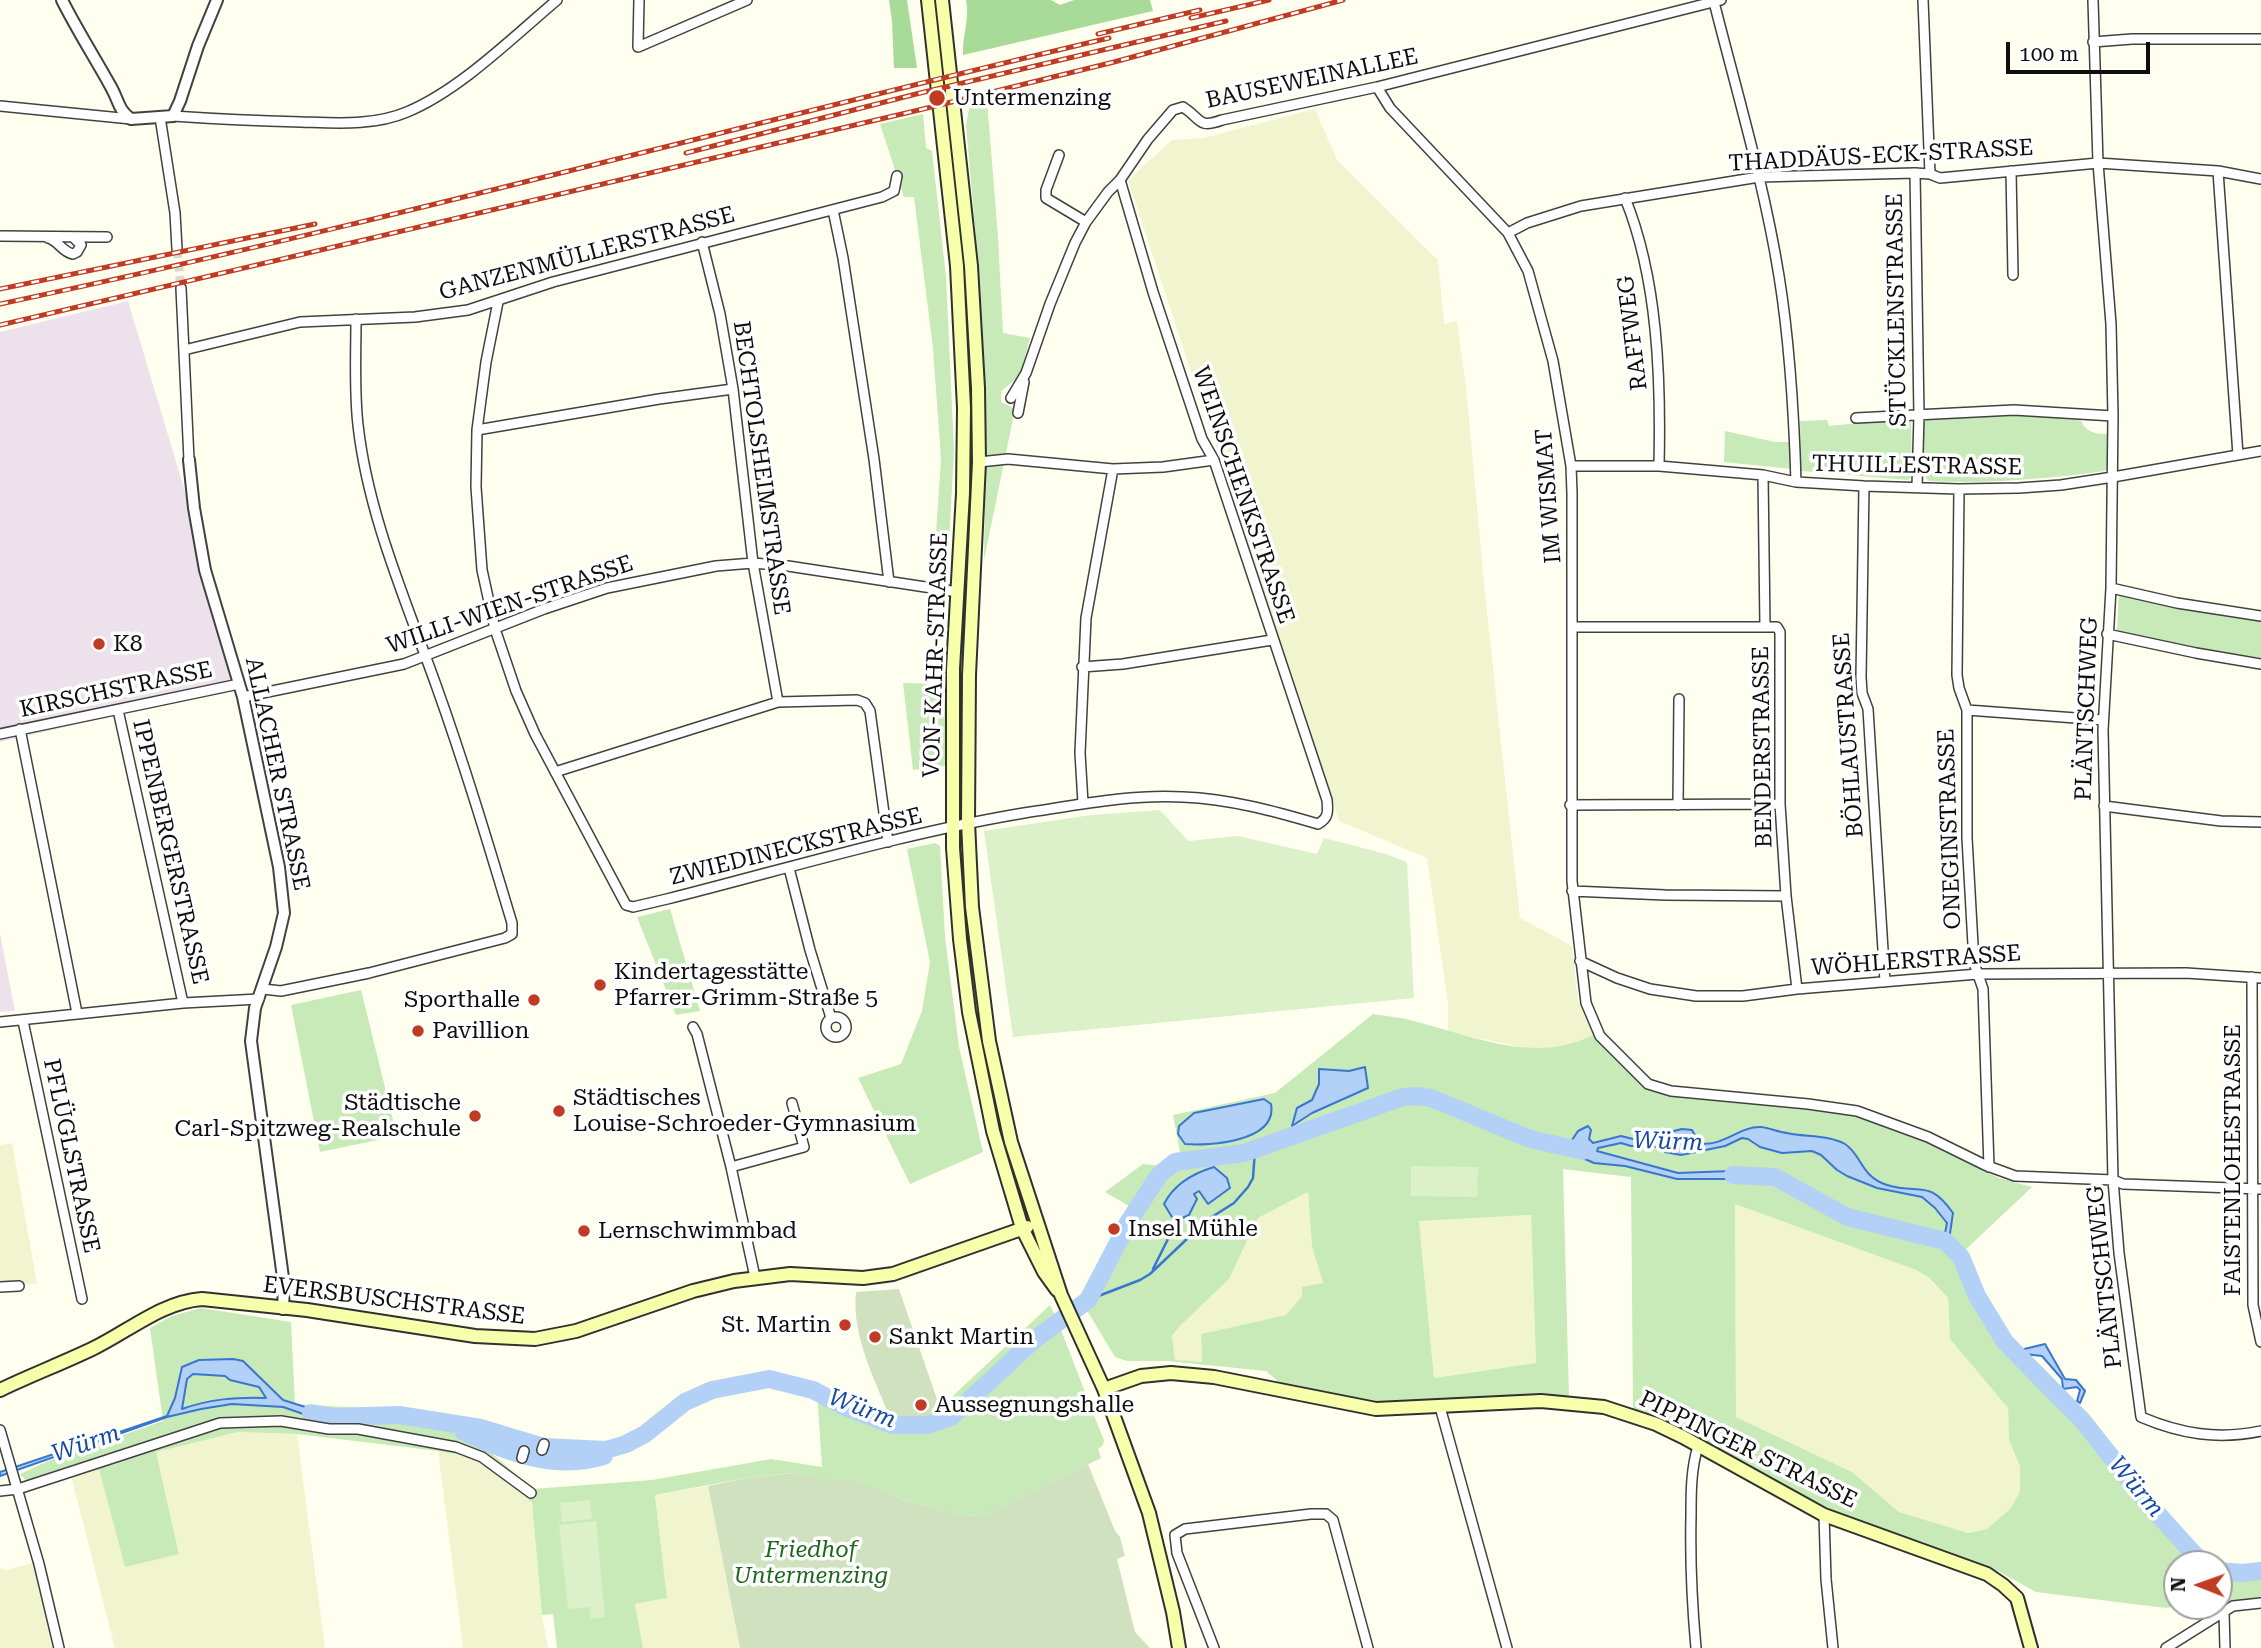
<!DOCTYPE html>
<meta charset="utf-8">
<style>
body{margin:0}
#map{position:relative;width:2261px;height:1648px;overflow:hidden;background:#ffffef;font-family:"Roboto Serif",serif}
canvas{display:block}
.north{position:absolute;left:2163px;top:1550px;width:70px;height:70px;box-sizing:border-box;background:#fff;border:2px solid #9f9f9f;border-radius:50%;rotate:271deg;font-size:19px;font-weight:700;line-height:28px;text-align:center;color:#0e0e0e}
.north::after{content:'';display:block;margin:auto;width:24px;height:32px;background:#c03b23;clip-path:polygon(50% 0,100% 100%,50% 72%,0 100%)}
.scale{position:absolute;left:2006px;top:42px;width:144px;height:32px;box-sizing:border-box;border:4px solid #0e0e0e;border-top:0;padding-left:9px;font-size:21px;line-height:24px;white-space:nowrap;color:#0e0e0e;-webkit-text-stroke:5px #fff;paint-order:stroke}
</style>
<div id="map">
<canvas width="2261" height="1648"></canvas>
<div class="north">N</div>
<div class="scale">100 m</div>
</div>
<script>
const ctx = document.querySelector('canvas').getContext('2d');
ctx.lineJoin = 'round';
function fillPath(path, color) {
  ctx.fillStyle = color;
  ctx.fill(path, 'evenodd');
}
function strokePath(path, color, width, dash) {
  ctx.strokeStyle = color;
  ctx.lineWidth = width;
  ctx.lineCap = dash ? 'butt' : 'round';
  ctx.setLineDash(dash || []);
  ctx.stroke(path);
}
function drawText(font, color, halo, rows, align = 'center') {
  ctx.font = font + ' "Roboto Serif",serif';
  ctx.lineWidth = 7;
  ctx.setLineDash([]);
  ctx.textBaseline = 'middle';
  ctx.strokeStyle = halo;
  ctx.fillStyle = color;
  for (const [text, x, y, turn = 0] of rows) {
    ctx.save();
    ctx.translate(x, y);
    ctx.rotate((+turn || 0) * Math.PI / 180);
    ctx.textAlign = isNaN(turn) ? turn : align;
    if (halo) ctx.strokeText(text, 0, 0);
    ctx.fillText(text, 0, 0);
    ctx.restore();
  }
}
fillPath(new Path2D(`
 M128 301 243 686 0 742V332Z
 M0 933 15 1011 0 1012Z`), '#ede2ec');
fillPath(new Path2D(`
 M1315 109 1337 160 1438 260 1444 324 1457 321 1466 386 1485 594 1520 918 1572 946 1578 1000 1593 1035 1575 1044 1531 1049 1448 1032V1003L1427 858 1339 821 1128 180 1172 140 1203 138Z
 M12 1143 37 1284 0 1283V1145Z
 M1308 1192 1312 1247 1323 1284 1302 1296 1286 1315 1201 1334 1202 1362 1175 1361 1172 1337 1180 1326 1229 1279 1258 1218Z
 M1735 1204 1916 1270 1929 1279 1948 1298 1950 1339 2008 1408 2009 1440 2020 1465V1491L2011 1508 1987 1529 1967 1533 1899 1512 1852 1472 1736 1417Z
 M1531 1215 1536 1363 1434 1378 1419 1221Z
 M238 1432 297 1434 325 1648H115L71 1476 99 1468 125 1566 179 1553 156 1452Z
 M438 1451 472 1457 532 1502 542 1615 548 1648H463Z
 M708 1486 740 1648H643L635 1604 667 1598 655 1495Z
 M33 1563 55 1648H0V1568L5 1570Z`), '#f1f5cf');
fillPath(new Path2D(`
 M987 100 998 237 1003 333 1030 338 1020 376 1001 391V402L1015 409 984 560 986 404 978 262 966 125 970 104Z
 M923 114 926 148 932 151 946 277 954 450 947 580 933 578 941 459 933 348 914 197H904L880 124Z
 M960 226H963L975 425 971 572H967C972 456 970 342 960 226Z
 M2017 415 2059 416 2080 419C2086 432 2094 434 2108 434L2107 468 2105 471C2046 479 1988 484 1929 481L1924 476V422L1927 419Z
 M1905 418 1911 421 1912 476 1908 480 1801 471 1800 421 1827 420 1829 426Z
 M1725 431 1775 442H1790L1792 469 1724 462Z
 M2119 592 2178 608 2261 619V658L2199 649 2117 631Z
 M903 683 947 684 946 766 913 770Z
 M935 843 940 846 945 937 959 1047 983 1152 910 1184 858 1078 901 1064 922 1011 930 962 907 849Z
 M961 852H963L971 951 977 961 1029 1201 1023 1204C1009 1161 997 1119 988 1075 972 1002 965 927 961 852Z
 M670 909 700 1011 676 1015 637 917Z
 M361 990 397 1136 320 1152 291 1005Z
 M1373 1014C1385 1016 1398 1017 1410 1020 1470 1035 1533 1065 1593 1035 1615 1061 1638 1083 1670 1096L1861 1115 1912 1134 1999 1178 2032 1187 1961 1254 1977 1292 2007 1344 2068 1403 2146 1492 2192 1552 2218 1564H2177V1606H2179L2166 1608 2036 1592 1998 1571 1835 1511 1768 1478 1686 1433 1633 1409 1631 1177 1563 1169 1569 1398 1389 1405 1340 1398 1280 1383 1266 1371 1167 1361H1127L1115 1357 1079 1297 1102 1269 1132 1208 1105 1192 1143 1164 1163 1166 1180 1152 1173 1115 1275 1093ZM1308 1192 1312 1247 1323 1283 1302 1287V1296L1286 1315 1201 1334 1202 1362 1175 1360 1172 1336 1180 1326 1229 1279 1258 1218ZM1735 1204 1916 1270 1929 1278 1948 1298 1950 1339 2008 1408 2009 1440 2020 1466V1491L2011 1508 1987 1529 1968 1533 1899 1512 1852 1472 1736 1417ZM1531 1215 1536 1363 1434 1378 1419 1221Z
 M1050 1305C1070 1349 1085 1395 1104 1440L1103 1445 1098 1449 1101 1458 982 1516 960 1515 901 1499 885 1491 798 1476 794 1473 746 1478 655 1495 667 1598 635 1604 643 1648H557L553 1614 542 1615 532 1502 472 1457 438 1451 297 1434 238 1432 156 1452 179 1554 125 1567 99 1469 33 1488 20 1474 48 1461 163 1421 150 1328 172 1316 201 1308 291 1322 295 1404 398 1410 480 1426V1443L533 1489 652 1480 771 1459 822 1467 817 1391 893 1425H927L940 1416V1408Z
 M2219 1564 2241 1574 2261 1571V1606L2248 1608 2219 1605Z`), '#c8eab8');
fillPath(new Path2D(`
 M889 0H907L917 68H894L892 21Z
 M966 0H1051L1060 5 1074 0H1150L1153 11 963 55C962 36 970 19 966 0Z`), '#a8db97');
fillPath(new Path2D(`
 M899 1289 940 1408V1416L927 1425H893C877 1384 851 1337 856 1292Z
 M1088 1464 1115 1531 1120 1537 1125 1556 1117 1559 1135 1632 1150 1648H740L708 1486 746 1478 795 1473 799 1476 855 1481 885 1491 901 1499 960 1515 982 1516Z`), '#d0e1bf');
fillPath(new Path2D(`
 M1160 810 1188 841 1238 836 1317 854 1324 838 1386 854 1407 862 1414 998 1013 1037 984 831 1091 815Z
 M1411 1166 1478 1167 1477 1197 1411 1196Z
 M590 1500 592 1519 562 1522 560 1503Z
 M596 1521 605 1617 591 1619 589 1608 596 1606 568 1609 559 1525Z`), '#dcf1ca');
const water = new Path2D(`
 M1365 1067 1368 1088 1312 1113 1292 1126 1297 1108 1312 1100 1319 1084V1069L1349 1071Z
 M1264 1099 1271 1104C1278 1142 1209 1146 1185 1144L1178 1134 1179 1126 1194 1113Z
 M1588 1126 1591 1130 1589 1139 1593 1143 1621 1136 1637 1140 1682 1129 1692 1130 1699 1143C1722 1148 1739 1126 1761 1127 1770 1128 1778 1132 1787 1133 1804 1137 1830 1135 1845 1144 1862 1155 1860 1176 1887 1185 1920 1195 1928 1178 1953 1213L1949 1240 1944 1238 1947 1223 1935 1208 1922 1197 1877 1188 1847 1176 1837 1170 1821 1155 1812 1151 1782 1153 1760 1147 1748 1139 1742 1138 1725 1146 1681 1155 1665 1152 1657 1147 1646 1145 1631 1146 1621 1143 1598 1148 1597 1151 1678 1173 1757 1170V1179H1677L1625 1166 1594 1163 1578 1156 1558 1151 1562 1140H1572L1578 1131Z
 M1214 1167 1227 1178 1230 1188 1208 1204 1199 1191 1194 1194 1197 1199 1189 1215 1180 1219 1172 1217 1164 1204C1174 1184 1194 1173 1214 1167Z
 M2045 1344 2065 1379 2076 1380 2085 1391 2080 1403 2077 1401 2080 1390 2077 1387 2063 1389 2062 1379 2042 1356 2024 1354 2020 1350Z
 M233 1359 243 1361 283 1400 334 1416V1418H315L283 1407 232 1404 201 1409 167 1417 0 1476V1472L167 1416 175 1398 182 1367 199 1360ZM193 1374 225 1376 230 1380 259 1387 266 1398C236 1397 210 1399 182 1409L187 1379Z`);
fillPath(water, '#b3d0f7');
strokePath(water, '#3976cf', 2);
strokePath(new Path2D(`
 M1153 1269 1178 1219
 M1088 1300 1140 1280 1150 1274 1207 1220 1234 1203 1248 1187 1253 1178 1255 1150`), '#3976cf', 2.5);
strokePath(new Path2D(`
 M1733 1175 1775 1177 1847 1217 1945 1241 1961 1257 1977 1296 2005 1342 2082 1420 2146 1501 2193 1553 2205 1564
 M1126 1226 1159 1175 1175 1162 1244 1153 1403 1097 1417 1096 1431 1098 1530 1139 1583 1151
 M311 1413 333 1417 399 1415 481 1428 544 1447 606 1450 626 1444 645 1434 685 1402 712 1390 769 1379 813 1390 843 1406 893 1425H927L951 1417 1034 1340 1088 1300 1122 1235
 M464 1432C508 1453 556 1471 604 1456
 M2219 1571 2242 1573 2261 1571`), '#b3d0f7', 18);
strokePath(new Path2D(`
 M177 249 181 288`), '#dbdbcd', 9, [9, 4.5]);
const minor = new Path2D(`
 M639 0 638 47 747 0
 M1923 0 1930 174
 M2093 0 2098 163 2111 324 2113 416 2111 588 2103 730 2113 1180 2119 1253 2141 1417C2181 1434 2218 1440 2261 1431
 M1714 2C1737 93 1764 183 1779 276 1790 344 1794 413 1796 482
 M2093 42 2132 39H2261
 M1377 87 1390 108 1508 233 1528 271 1553 361 1571 466 1572 493V881L1586 1003 1600 1036 1648 1084 1671 1091 1808 1104 1857 1111 1928 1137 1985 1165 2015 1176 2113 1180 2123 1184 2261 1189
 M0 106 131 119
 M173 116C216 119 258 121 301 122 336 123 374 126 407 112 460 90 513 37 557 0
 M160 117 175 213 177 249
 M1059 155 1046 190V198L1086 222
 M2011 171 2013 275
 M2218 171 2238 455
 M1915 173 1919 415 1917 487
 M1625 198C1658 279 1661 379 1659 466
 M833 210 843 258 874 459 889 582
 M1508 233 1527 223 1581 206 1759 177 1915 173 1930 174 1940 178 2098 163 2218 171 2261 179
 M0 236 107 237
 M48 238C59 241 62 252 73 254L77 252 81 245 74 238
 M702 242 720 314 733 389 753 563 778 702
 M181 288 189 460
 M498 302 486 362 477 430 476 487 482 570 495 629 516 691 535 734 626 905 633 907 667 899C786 869 904 833 1024 813 1077 805 1130 794 1183 797 1230 799 1274 811 1318 824 1329 818 1328 811 1327 800L1214 460 1202 439 1153 292 1120 180
 M184 350 300 322 415 317 468 310 553 282 882 197 894 191 897 176
 M1011 398 1026 373 1050 304 1075 243 1086 222 1108 192 1120 180 1148 139 1173 110 1183 107C1202 119 1197 129 1222 120L1377 87 1721 0
 M1018 413 1024 382
 M1856 418 2014 410 2113 416
 M477 430 659 399 733 389
 M979 462 1008 459 1113 469 1163 467 1214 460
 M1571 466H1659L1763 475 1796 482 1864 486 1959 489 2019 488 2061 485 2113 477 2261 451
 M1763 475 1765 627H1777L1780 632V804L1786 896 1797 989
 M1864 486 1861 677 1862 693 1868 709 1885 982
 M1959 489 1957 675 1959 688 1967 710V838L1974 963 1983 989 1989 1167
 M2111 588 2177 603 2261 616
 M1573 627H1765
 M2107 634 2196 653 2261 664
 M1082 667 1123 664 1272 640
 M243 697 404 664 544 609 607 588 716 566 753 563 788 566 958 592
 M118 710 183 1003
 M1967 710 2103 720
 M20 729 77 1013
 M0 734 239 684
 M555 772 778 702 857 700 865 703 870 711 888 842
 M1083 803 1080 753 1086 618 1113 469
 M1570 805 1780 804
 M1678 805 1679 699
 M2104 806 2221 821 2261 822
 M789 868 810 950 831 1018
 M1572 891 1665 895 1786 896
 M1580 961 1617 978 1650 989 1696 996H1743L1797 989 1978 974 2186 973 2261 978
 M2252 977 2253 1305 2261 1342
 M263 989 281 991 369 973 505 938 512 934V923C488 843 464 763 436 685 406 601 368 515 358 425 354 390 356 354 356 319
 M826 1027a10 10 0 1 1 20 0a10 10 0 1 1-20 0Z
 M23 1021 82 1299
 M0 1022 183 1003 259 999
 M693 1027 697 1034 731 1167 755 1277
 M731 1167 804 1147 792 1103
 M0 1287 19 1286
 M1440 1407 1507 1648
 M0 1430 39 1564 59 1648
 M542 1450 544 1444
 M522 1458 524 1451
 M0 1491 18 1489 220 1423 281 1421 329 1429H358L456 1447 482 1457 531 1493
 M1824 1515 1826 1579 1833 1648
 M2224 1613 2225 1648
 M1214 1648 1177 1553 1175 1535 1185 1529 1311 1514H1326L1333 1520 1368 1648
 M1696 1648C1692 1604 1690 1561 1691 1516 1691 1492 1691 1469 1698 1446
 M2166 1648 2233 1606 2261 1603`);
const tertiary = new Path2D(`
 M62 0C77 30 95 58 111 87 119 101 118 110 131 119L173 116 180 101 198 46 217 0
 M189 460 194 508 205 570 243 697 279 867 284 913 276 947 255 1008 251 1041 284 1285 283 1309`);
const secondary = new Path2D(`
 M928 0 957 266 964 408 963 493 953 669V848L960 939 969 1012 993 1131 1022 1228 1044 1272 1057 1290
 M942 0 971 266 978 388 979 462 969 675 968 822 972 907 989 1041 1011 1142 1061 1295 1104 1389 1149 1513 1173 1612 1179 1648
 M1104 1389 1141 1376 1171 1373 1214 1377 1376 1409 1541 1401 1604 1407 1656 1424 1683 1437 1824 1515 1987 1574 2003 1585 2017 1598 2031 1648
 M0 1390C31 1375 63 1363 94 1348 129 1331 162 1302 202 1299L307 1310 475 1336 535 1339 576 1331 693 1291 734 1281 790 1274 863 1278 893 1274 1027 1227`);
strokePath(minor, '#414141', 12);
strokePath(tertiary, '#414141', 14);
strokePath(secondary, '#303030', 16);
strokePath(minor, '#fff', 9);
strokePath(tertiary, '#fff', 10);
strokePath(secondary, '#f8ffaa', 12);
const rail = new Path2D(`
 M1191 18 1269 0
 M1098 34 1200 10
 M686 153 916 94 1226 21
 M0 289 315 224
 M0 304C372 226 739 125 1109 38
 M0 325 919 110 1114 62 1343 0`);
strokePath(rail, '#c03b23', 5);
strokePath(rail, '#fff', 2.5, [8]);
for (const [x, y, r, color] of [
 [937,98,9,"#c03b23"],
 [99,644,7,"#c03b23"],
 [600,985,7,"#c03b23"],
 [534,1000,7,"#c03b23"],
 [418,1031,7,"#c03b23"],
 [559,1111,7,"#c03b23"],
 [475,1116,7,"#c03b23"],
 [1114,1229,7,"#c03b23"],
 [584,1231,7,"#c03b23"],
 [845,1325,7,"#c03b23"],
 [875,1337,7,"#c03b23"],
 [921,1405,7,"#c03b23"]
]) {
  const dot = new Path2D();
  dot.arc(x, y, r, 0, 2 * Math.PI);
  ctx.fillStyle = color;
  ctx.fill(dot);
  strokePath(dot, '#fff', 2.5);
}
drawText('23px', '#0e0e0e', '#fff', [
 ["BAUSEWEINALLEE",1312,79,-12],
 ["THADDÄUS-ECK-STRASSE",1881,156,-3],
 ["GANZENMÜLLERSTRASSE",587,254,-15],
 ["STÜCKLENSTRASSE",1897,310,-91],
 ["RAFFWEG",1633,333,-97],
 ["THUILLESTRASSE",1917,466,1],
 ["BECHTOLSHEIMSTRASSE",761,468,82],
 ["WEINSCHENKSTRASSE",1243,495,71],
 ["IM WISMAT",1549,496,-94],
 ["WILLI-WIEN-STRASSE",510,605,-19],
 ["VON-KAHR-STRASSE",936,655,-88],
 ["KIRSCHSTRASSE",116,690,-12],
 ["PLÄNTSCHWEG",2087,709,-88],
 ["BÖHLAUSTRASSE",1849,735,-94],
 ["BENDERSTRASSE",1763,747,-91],
 ["ALLACHER STRASSE",277,774,78],
 ["ONEGINSTRASSE",1950,829,-92],
 ["ZWIEDINECKSTRASSE",796,847,-14],
 ["IPPENBERGERSTRASSE",170,852,77],
 ["WÖHLERSTRASSE",1916,961,-4],
 ["PFLÜGLSTRASSE",71,1156,78],
 ["FAISTENLOHESTRASSE",2233,1160,-90],
 ["PLÄNTSCHWEG",2105,1277,-96],
 ["EVERSBUSCHSTRASSE",394,1301,7],
 ["PIPPINGER STRASSE",1748,1450,26]
]);
drawText('23px', '#0e0e0e', '#fff', [
 ["Untermenzing",953,98],
 ["K8",113,644],
 ["Kindertagesstätte",614,972],
 ["Pfarrer-Grimm-Straße 5",614,998],
 ["Sporthalle",520,1000,"right"],
 ["Pavillion",432,1031],
 ["Städtisches",573,1098],
 ["Louise-Schroeder-Gymnasium",573,1124],
 ["Städtische",461,1103,"right"],
 ["Carl-Spitzweg-Realschule",461,1129,"right"],
 ["Insel Mühle",1128,1229],
 ["Lernschwimmbad",598,1231],
 ["St. Martin",831,1325,"right"],
 ["Sankt Martin",889,1337],
 ["Aussegnungshalle",935,1405]
], 'left');
drawText('italic 23px', '#1e671d', '#fff', [
 ["Friedhof",811,1550],
 ["Untermenzing",811,1576]
]);
drawText('italic 24px', '#1549a2', '#fff', [
 ["Würm",1668,1142,2],
 ["Würm",862,1409,21],
 ["Würm",86,1444,-19],
 ["Würm",2136,1487,50]
]);
</script>
